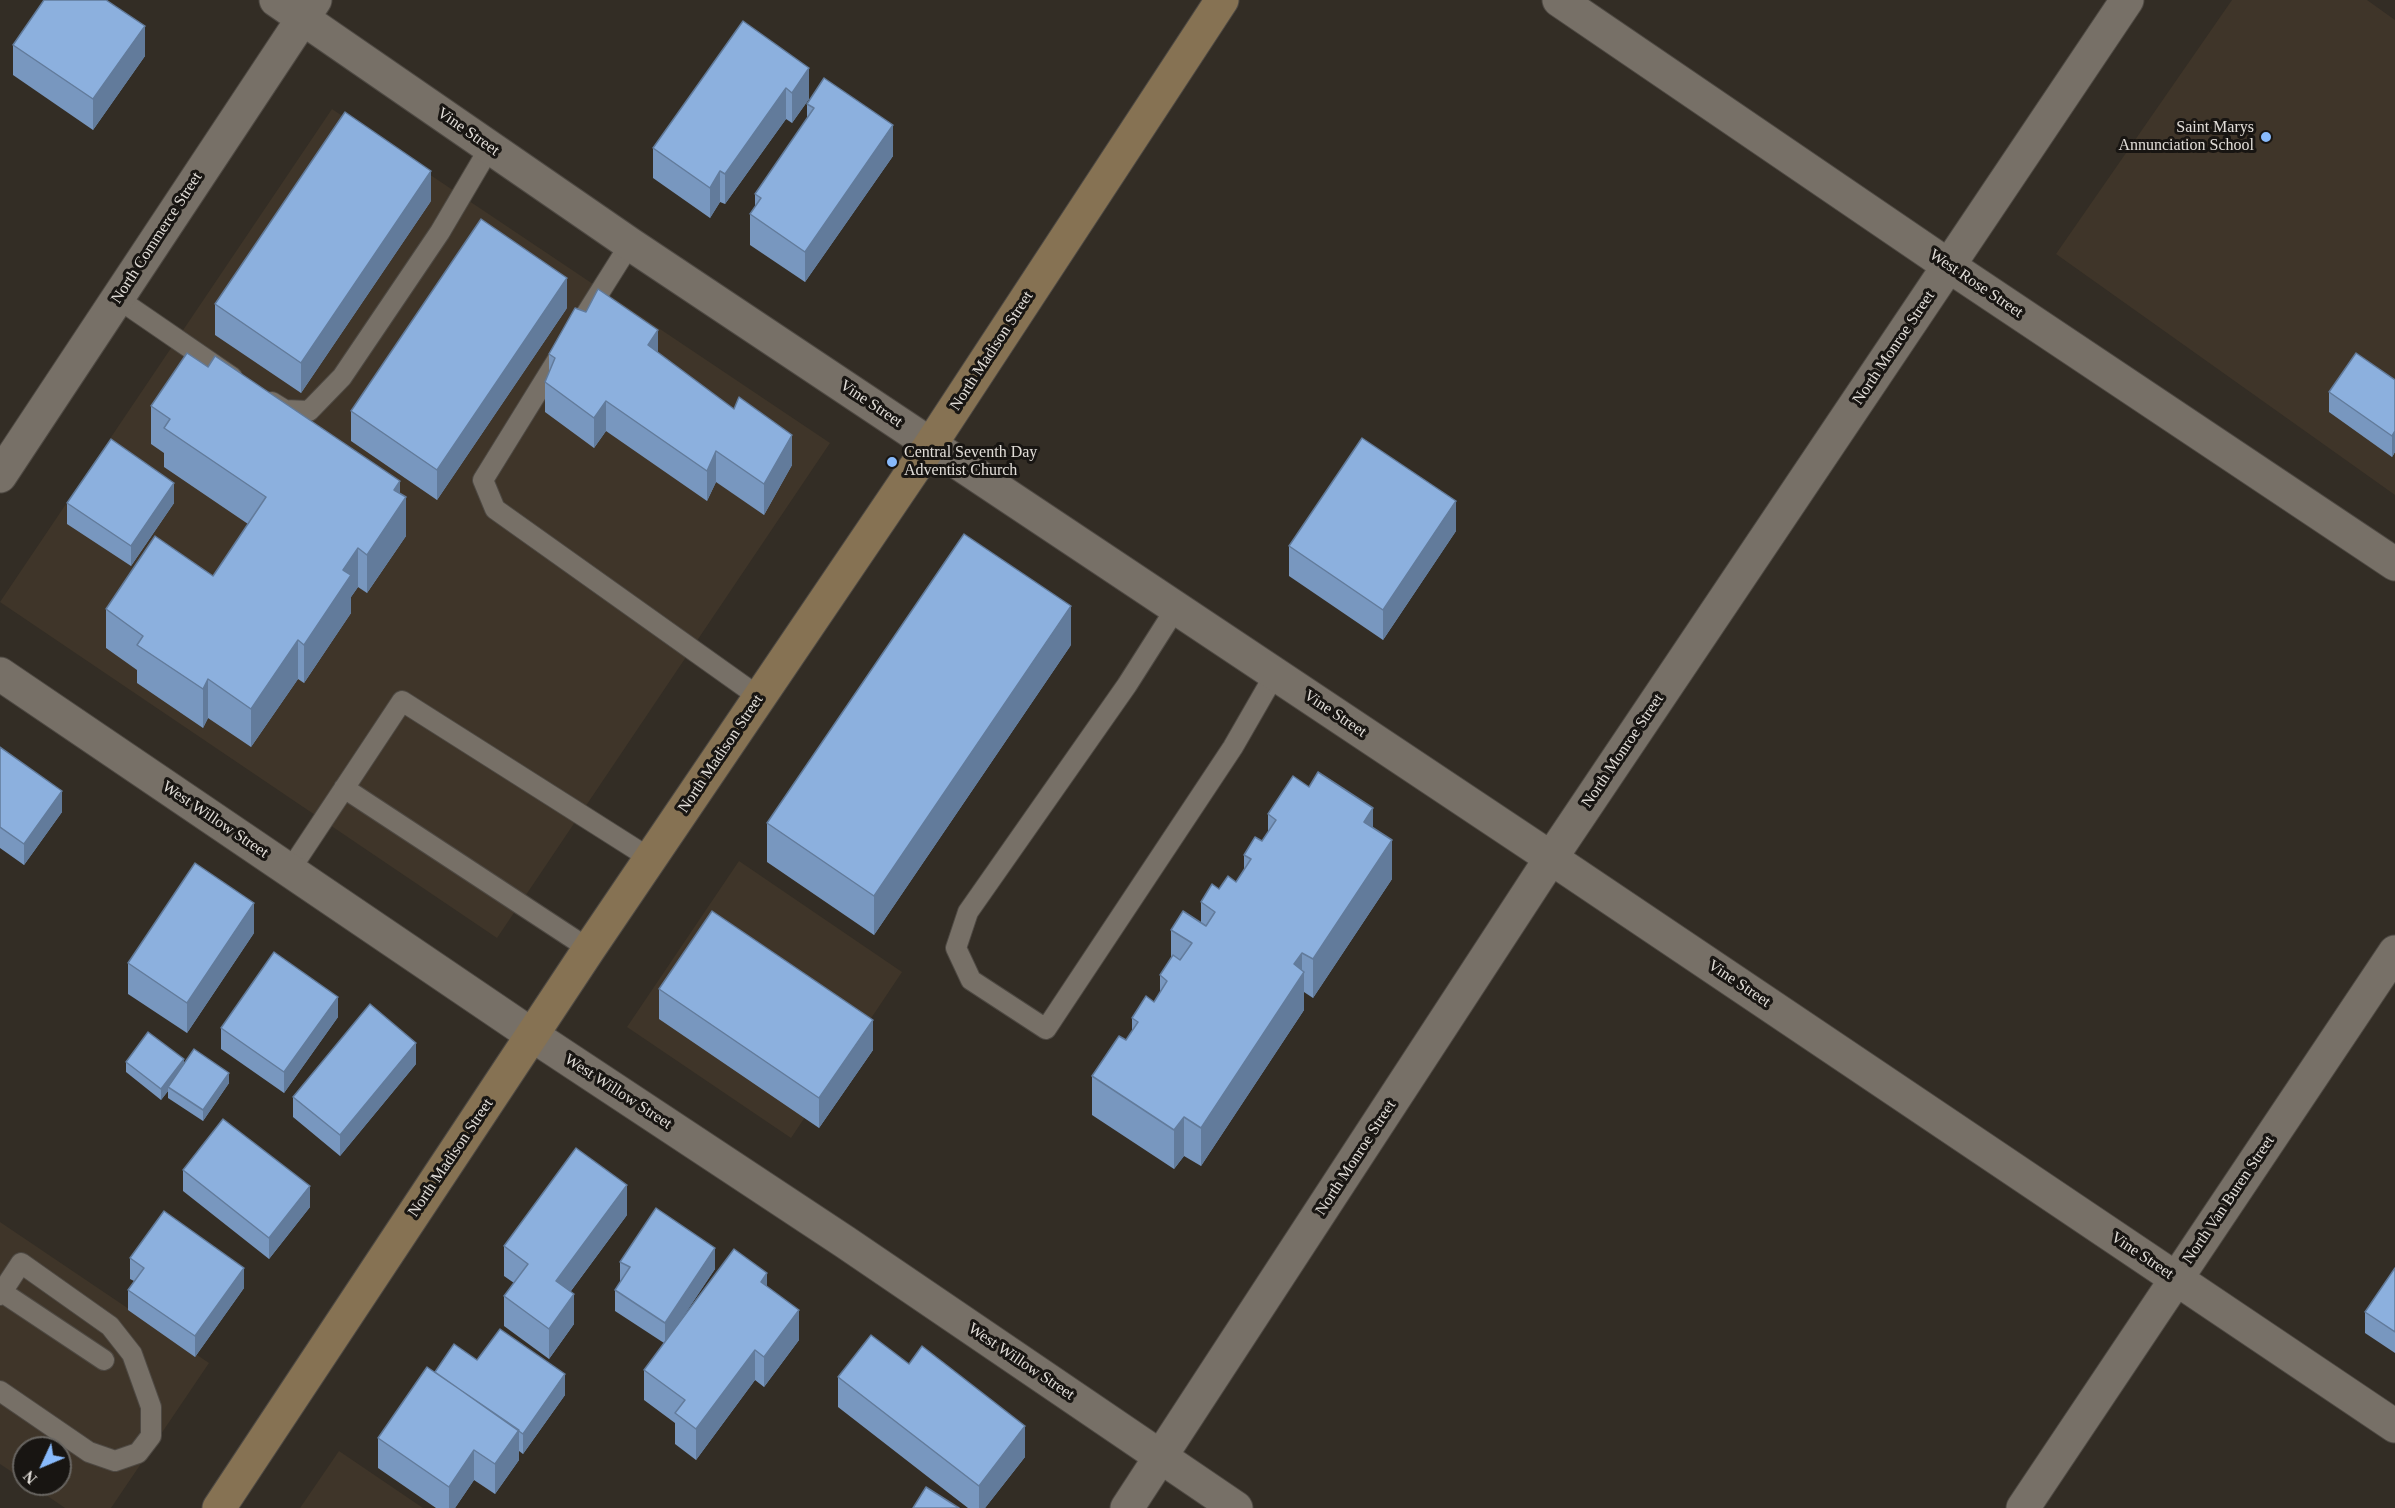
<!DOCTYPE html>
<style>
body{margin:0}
#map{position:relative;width:2395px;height:1508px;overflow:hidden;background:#332d25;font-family:"Times New Roman",serif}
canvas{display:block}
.north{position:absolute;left:12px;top:1436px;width:60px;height:60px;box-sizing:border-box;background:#181512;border:2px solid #686561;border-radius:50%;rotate:226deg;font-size:16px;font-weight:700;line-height:24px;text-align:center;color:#e1ddd8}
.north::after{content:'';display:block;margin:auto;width:21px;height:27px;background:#88bafc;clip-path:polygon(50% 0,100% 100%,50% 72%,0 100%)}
</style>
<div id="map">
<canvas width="2395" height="1508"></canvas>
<div class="north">N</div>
</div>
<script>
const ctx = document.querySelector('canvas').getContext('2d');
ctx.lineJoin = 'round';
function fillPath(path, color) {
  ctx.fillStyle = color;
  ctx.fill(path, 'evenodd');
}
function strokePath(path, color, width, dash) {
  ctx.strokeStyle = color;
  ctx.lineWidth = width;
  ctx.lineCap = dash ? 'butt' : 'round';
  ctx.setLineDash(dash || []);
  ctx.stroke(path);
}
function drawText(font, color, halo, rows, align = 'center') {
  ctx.font = font + ' "Times New Roman",serif';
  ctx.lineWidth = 6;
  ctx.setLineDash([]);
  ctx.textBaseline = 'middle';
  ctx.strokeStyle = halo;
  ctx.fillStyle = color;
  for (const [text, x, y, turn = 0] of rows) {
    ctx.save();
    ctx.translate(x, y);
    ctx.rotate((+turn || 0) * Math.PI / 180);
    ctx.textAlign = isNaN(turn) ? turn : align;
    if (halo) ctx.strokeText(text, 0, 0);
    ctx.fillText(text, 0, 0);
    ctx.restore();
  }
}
fillPath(new Path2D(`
 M2232 0H2367L2395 20V495L2056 254Z
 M332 109 830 443 497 938 0 602Z
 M739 861 902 972 791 1138 627 1027Z
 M0 1222 209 1363 111 1508H65L30 1484H60V1448H24V1480L0 1464Z
 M339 1451 423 1508H300Z`), '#3f3529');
const lane = new Path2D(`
 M117 298 232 377
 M586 314 630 244
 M564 349 483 480 495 509 759 697
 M272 402 285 410 309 411 342 377 440 232 490 147
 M1176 608 1127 685 968 912 956 948 971 980 1046 1029 1233 747 1275 674
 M344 788 589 949
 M290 870 402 701 651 859
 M2 1292 104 1360
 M0 1295 21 1263 110 1326 132 1354 151 1407V1436L138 1453 115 1461 89 1452 0 1391`);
const street = new Path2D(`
 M276 0 630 244 1551 858 2395 1426
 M1559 0 1949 266 2395 564
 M0 476 315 0
 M0 674 532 1035 845 1242 1236 1508
 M1127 1508 1551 858 2127 0
 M2023 1508 2395 952`);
const secondary = new Path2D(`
 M219 1508 589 949 931 444 1222 0`);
strokePath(lane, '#4e4943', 22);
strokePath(street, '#4e4943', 35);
strokePath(secondary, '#4e4943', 35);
strokePath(lane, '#777067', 20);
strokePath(street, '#777067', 33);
strokePath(secondary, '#867253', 33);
fillPath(new Path2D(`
 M743 21 809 99 792 123 786 119 725 204 720 202 710 218 653 178V148Z
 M13 45 145 56 93 130 13 75Z
 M807 104 893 156 805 282 750 245V214L755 207V194L807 119Z
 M431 201 301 393 215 335V304Z
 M567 308 437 500 351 441V411Z
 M658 353 792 465 764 515 716 482 707 501 606 431 594 448 545 412V382L549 372V354Z
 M208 367 400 493 406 536 367 593 358 587 351 597V613L304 683 298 679 251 747 208 718 203 728 137 683V670L106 648V609L213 576 248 524 164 467V453L151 444V406Z
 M2395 380V452L2392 457 2329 412V392Z
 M67 503H174L131 566 67 524Z
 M1456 531 1383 640 1289 576V546Z
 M1071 645 874 935 767 862V823Z
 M0 747 62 812 24 865 0 848Z
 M1309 787 1373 828 1392 879 1313 998 1304 992V1010L1201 1166 1184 1156 1174 1169 1092 1115V1076L1126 1040 1132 1031V1018L1154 1002 1160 993V975L1171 958V930L1201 923V902L1219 889 1236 882 1244 870V855L1262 841 1268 832V814Z
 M254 933 187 1033 128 994V963Z
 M659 989 873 1050 819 1128 659 1019Z
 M338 1017 284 1093 221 1049V1028Z
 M126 1062 184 1064 229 1083 203 1121 168 1098V1091L161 1100 126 1072Z
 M416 1064 340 1156 293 1117V1097Z
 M183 1170 310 1207 269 1259 183 1191Z
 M627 1215 571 1291 574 1324 549 1359 504 1326V1296L514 1283 504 1276V1246Z
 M130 1258 244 1288 195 1357 128 1310V1290L134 1281 130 1279Z
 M620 1262 715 1269 676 1327 767 1286 799 1340 764 1387 755 1380 696 1460 675 1444V1423L644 1400V1370L664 1343 615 1311V1290L620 1282Z
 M2395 1268V1353L2365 1333V1312Z
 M477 1360 565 1395 523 1454 519 1451V1460L495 1494 474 1480 455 1508H436L378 1468V1438L435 1373Z
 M838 1377 1025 1457 985 1508H968L838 1407Z`), '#7897bf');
fillPath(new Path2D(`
 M145 26V56L93 130V99Z
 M809 68V99L792 123V93Z
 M786 88V119L725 204V174Z
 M893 125V156L805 282V252Z
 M431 171V201L301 393V363Z
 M720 171V202L710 218V188Z
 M567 278V308L437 500V470Z
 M658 330V360L648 345Z
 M606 401V431L594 448V418Z
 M2395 431V452L2392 457V436Z
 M792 435V465L764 515V484Z
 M716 451V482L707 501V471Z
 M400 481V506L406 497V536L367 593V555L394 490Z
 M174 483V503L131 566V546Z
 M1456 501V531L1383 640V610Z
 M358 548V587L351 597V613L304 683V645L343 570Z
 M1071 606V645L874 935V896Z
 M298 640V679L251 747V709Z
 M208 679V718L203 728V689Z
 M62 791V812L24 865V844Z
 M1373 808V846L1364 822Z
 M1392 840V879L1313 998V959Z
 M254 903V933L187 1033V1003Z
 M1302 953V974L1304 972V1010L1201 1166V1128L1294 964Z
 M338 997V1017L284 1093V1072Z
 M873 1020V1050L819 1128V1098Z
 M416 1043V1064L340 1156V1135Z
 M184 1059V1070L168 1087V1091L161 1100V1089Z
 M229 1073V1083L203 1121V1110Z
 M1184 1117V1156L1174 1169V1130Z
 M627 1185V1215L556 1311V1281Z
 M310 1186V1207L269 1259V1238Z
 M715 1248V1269L665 1344V1323Z
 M244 1268V1288L195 1357V1336Z
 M767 1273V1304L761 1282Z
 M574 1294V1324L549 1359V1329Z
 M799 1310V1340L764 1387V1357Z
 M755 1350V1380L696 1460V1429Z
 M565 1374V1395L523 1454V1434Z
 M1025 1426V1457L985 1508H979V1486Z
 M519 1430V1460L495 1494V1464Z
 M474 1450V1480L455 1508H449V1487Z`), '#627b9b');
const building = new Path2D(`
 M44 0H106L145 26 93 99 13 45Z
 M743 21 809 68 792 93 786 88 725 174 720 171 710 188 653 148Z
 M824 78 893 125 805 252 750 214 761 198 755 194 814 108 807 104Z
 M345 112 431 171 301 363 215 304Z
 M481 219 567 278 437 470 351 411Z
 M598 289 658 330 648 345 734 409 739 397 792 435 764 484 716 451 707 471 606 401 594 418 545 382 555 358 549 354 575 308 586 312Z
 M187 353 208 367 215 356 400 481 394 490 406 497 367 555 358 548 343 570 351 575 304 645 298 640 251 709 208 679 203 689 137 645 143 636 106 609 155 536 213 576 266 497 164 428 170 419 151 406Z
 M2356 353 2395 380V431L2392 436 2329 392Z
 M1362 438 1456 501 1383 610 1289 546Z
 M111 439 174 483 131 546 67 503Z
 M964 534 1071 606 874 896 767 823Z
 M0 747 62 791 24 844 0 827Z
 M1318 772 1373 808 1364 822 1392 840 1313 959 1302 953 1294 964 1304 972 1201 1128 1184 1117 1174 1130 1092 1076 1119 1036 1126 1040 1138 1022 1132 1018 1146 996 1154 1002 1167 981 1160 975 1173 955 1180 960 1192 943 1171 930 1183 911 1206 926 1215 912 1201 902 1212 884 1219 889 1228 876 1236 882 1251 859 1244 855 1255 837 1262 841 1276 820 1268 814 1293 776 1309 787Z
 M195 863 254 903 187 1003 128 963Z
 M712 911 873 1020 819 1098 659 989Z
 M274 952 338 997 284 1072 221 1028Z
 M370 1004 416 1043 340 1135 293 1097Z
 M148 1032 184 1059 161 1089 126 1062Z
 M194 1049 229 1073 203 1110 168 1087Z
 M223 1119 310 1186 269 1238 183 1170Z
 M576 1148 627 1185 556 1281 574 1294 549 1329 504 1296 528 1264 504 1246Z
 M656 1208 715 1248 665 1323 615 1290 630 1267 620 1262Z
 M164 1211 244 1268 195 1336 128 1290 144 1268 130 1258Z
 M734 1249 767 1273 761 1282 799 1310 764 1357 755 1350 696 1429 675 1413 685 1400 644 1370Z
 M2395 1268V1332L2365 1312Z
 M500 1329 565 1374 523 1434 435 1372 454 1344 477 1360Z
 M871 1335 909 1364 922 1346 1025 1426 979 1486 838 1377Z
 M427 1367 519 1430 495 1464 474 1450 449 1487 378 1438Z
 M926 1487 959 1508H913Z`);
fillPath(building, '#8cb0de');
strokePath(building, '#627b9b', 1.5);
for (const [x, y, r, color] of [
 [2266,137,6,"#88bafc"],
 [892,462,6,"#88bafc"]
]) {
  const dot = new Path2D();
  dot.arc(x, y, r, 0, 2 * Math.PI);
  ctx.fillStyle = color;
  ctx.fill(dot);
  strokePath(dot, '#181512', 2);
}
drawText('16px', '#e1ddd8', '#181512', [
 ["Saint Marys",2254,128],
 ["Annunciation School",2254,146],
 ["Central Seventh Day",904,453,"left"],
 ["Adventist Church",904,471,"left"]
], 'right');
drawText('16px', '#e1ddd8', '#181512', [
 ["Vine Street",468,132,35],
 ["North Commerce Street",157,238,-57],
 ["West Rose Street",1976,284,34],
 ["North Monroe Street",1894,348,-56],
 ["North Madison Street",992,351,-57],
 ["Vine Street",871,404,34],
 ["Vine Street",1335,714,34],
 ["North Monroe Street",1623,751,-56],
 ["North Madison Street",721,754,-56],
 ["West Willow Street",215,820,34],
 ["Vine Street",1739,984,34],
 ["West Willow Street",618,1092,33],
 ["North Madison Street",451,1158,-56],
 ["North Monroe Street",1356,1158,-57],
 ["North Van Buren Street",2229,1200,-56],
 ["Vine Street",2142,1256,34],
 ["West Willow Street",1021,1362,34]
]);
</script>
